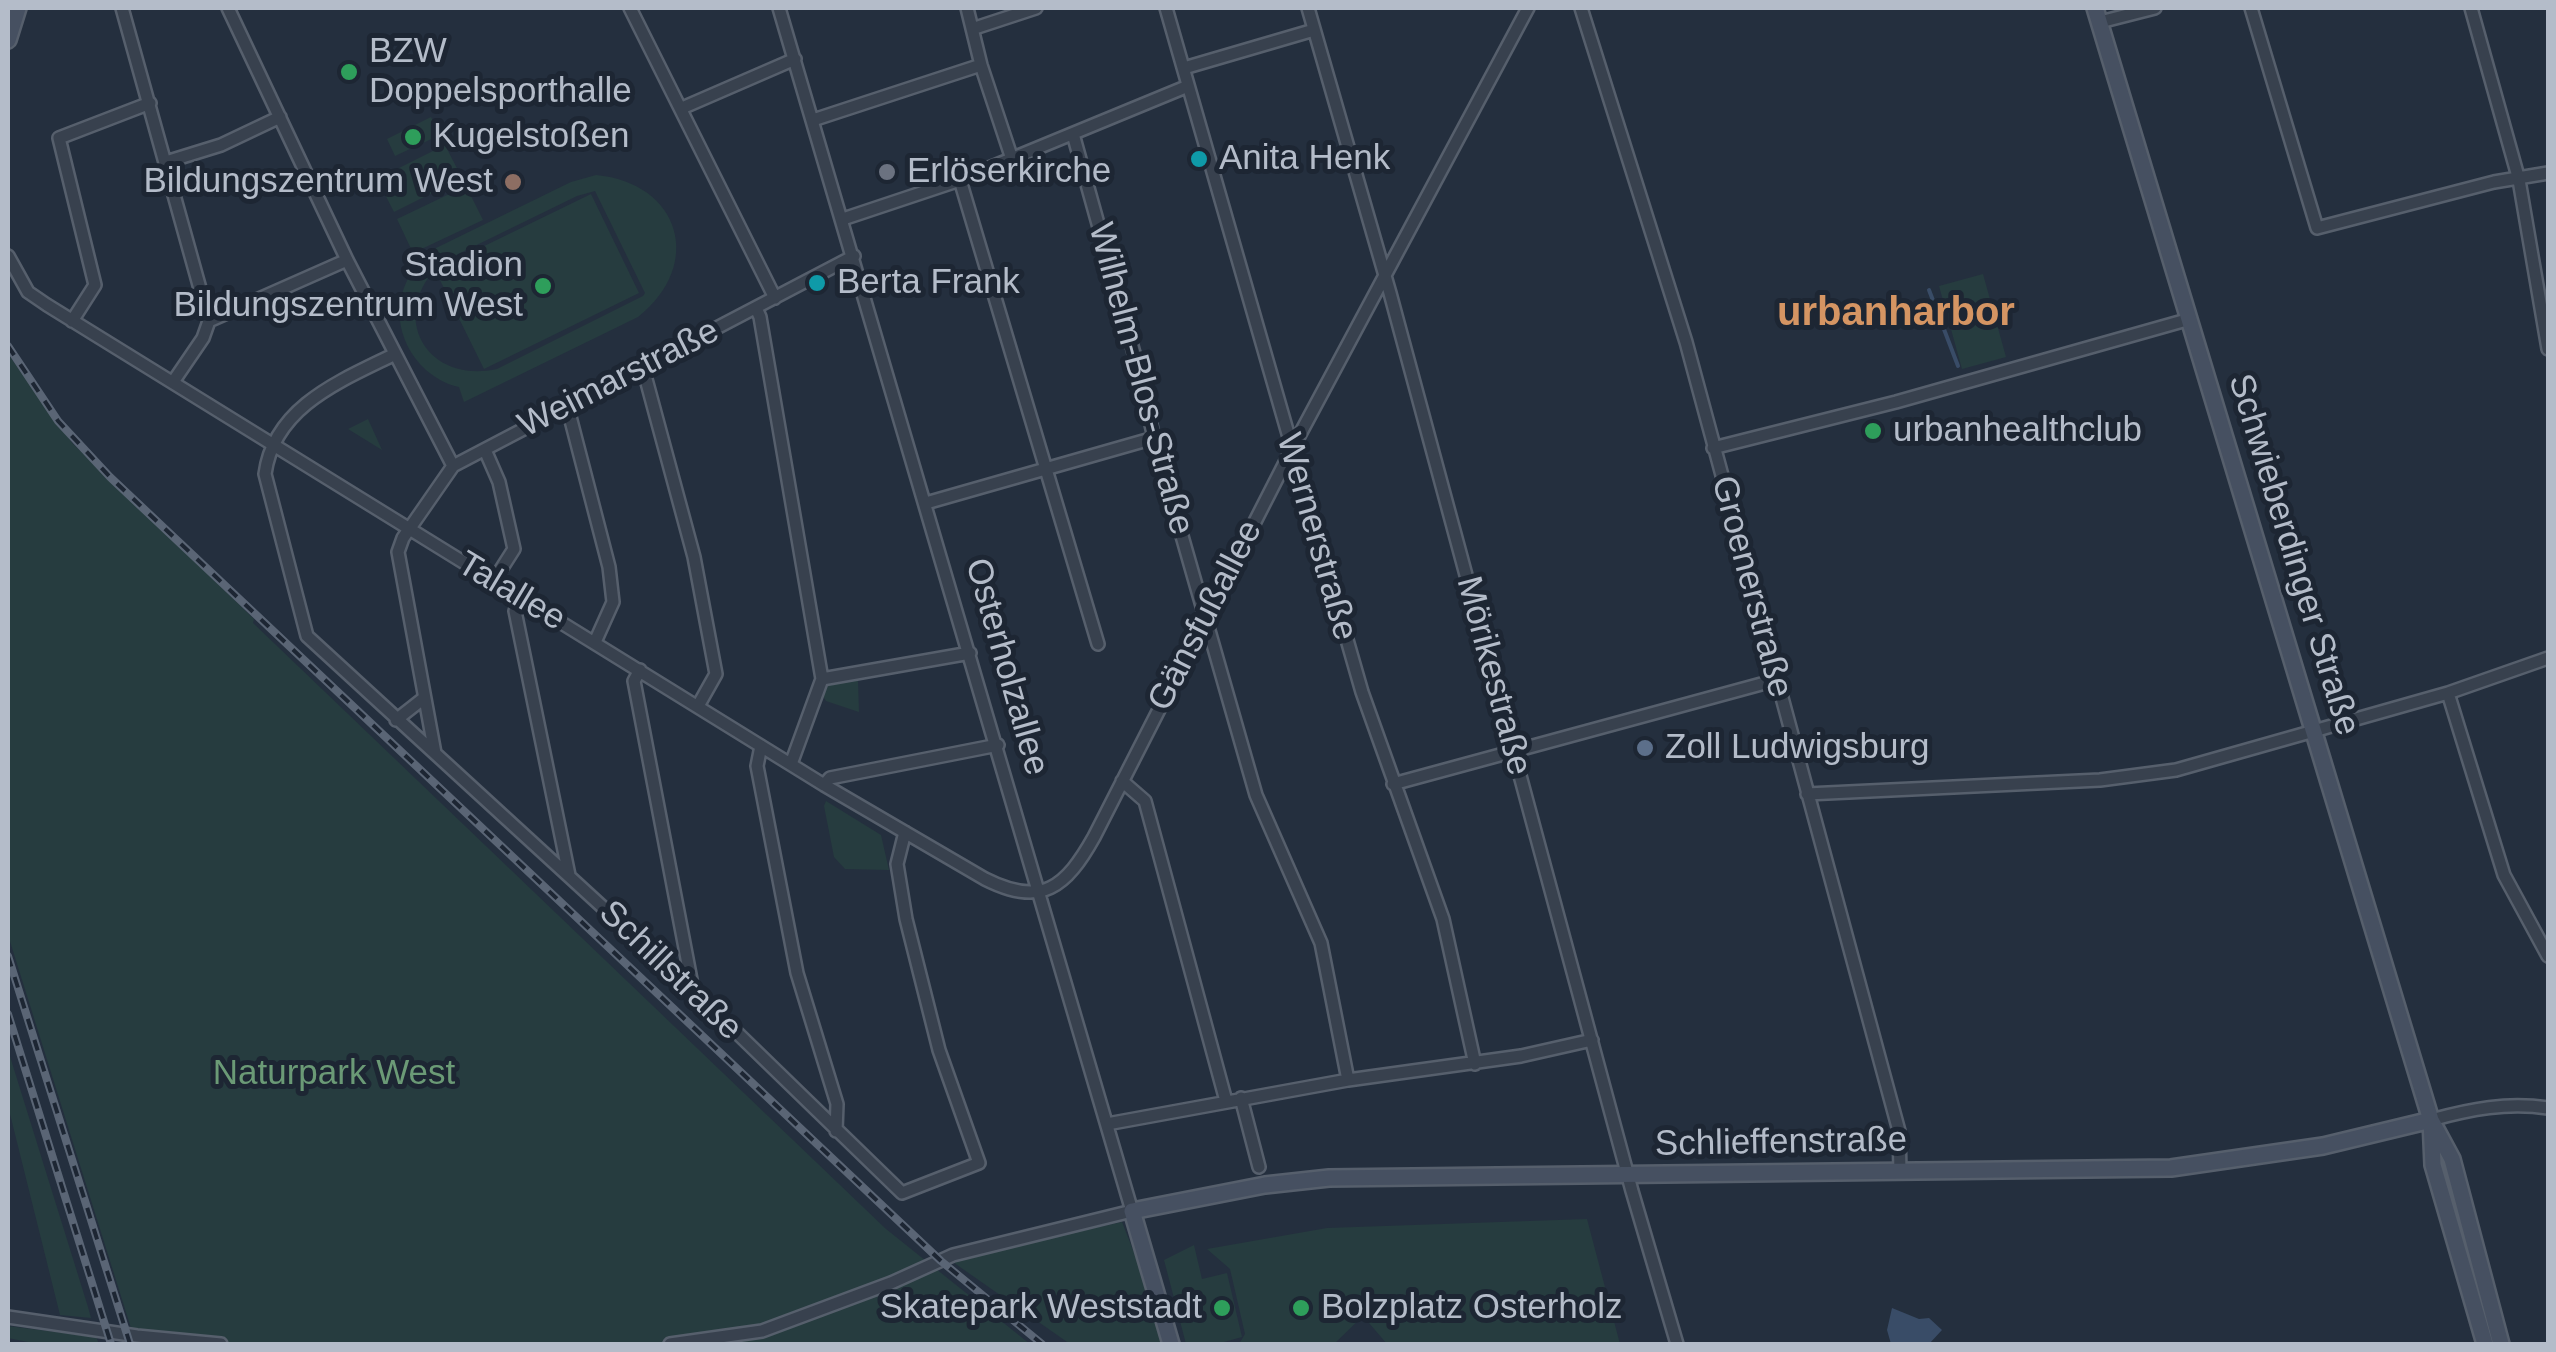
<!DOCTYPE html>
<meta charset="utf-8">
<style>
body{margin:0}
#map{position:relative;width:2556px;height:1352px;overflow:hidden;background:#242f3e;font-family:Arial,sans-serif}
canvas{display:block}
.frame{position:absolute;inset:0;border:10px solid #b4bcc9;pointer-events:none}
</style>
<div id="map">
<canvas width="2556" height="1352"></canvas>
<div class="frame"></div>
</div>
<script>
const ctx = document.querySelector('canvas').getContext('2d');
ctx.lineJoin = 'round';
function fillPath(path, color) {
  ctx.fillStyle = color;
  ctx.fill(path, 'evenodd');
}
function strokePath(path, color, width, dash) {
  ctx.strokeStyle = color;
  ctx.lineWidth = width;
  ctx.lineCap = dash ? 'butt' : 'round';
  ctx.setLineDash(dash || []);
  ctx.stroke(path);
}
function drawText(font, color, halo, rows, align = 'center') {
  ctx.font = font + ' Arial,sans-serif';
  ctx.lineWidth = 10;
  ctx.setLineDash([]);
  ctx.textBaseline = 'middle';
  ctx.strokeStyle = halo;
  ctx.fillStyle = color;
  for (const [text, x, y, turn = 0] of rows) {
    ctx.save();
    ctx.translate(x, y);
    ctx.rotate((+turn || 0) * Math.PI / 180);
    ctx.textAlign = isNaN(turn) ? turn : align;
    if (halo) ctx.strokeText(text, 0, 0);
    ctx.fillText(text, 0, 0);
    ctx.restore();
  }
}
fillPath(new Path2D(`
 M431 117 440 135 395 156 387 139Z
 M445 145 462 178 394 212 377 179Z
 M596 175C680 183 705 264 638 317L464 402 459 387C415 377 386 326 406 283 412 268 423 259 436 248L571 182ZM595 191 645 293 643 296 497 369C423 385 386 310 444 261L577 196Z
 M466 186 483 220 413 253 397 219Z
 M591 194 639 293 484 369 435 270Z
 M1983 274 2006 357 1962 369 1939 286Z
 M8 354 73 444 254 619 253 623 886 1229 1030 1344H136L8 935Z
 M368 419 382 450 348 429Z
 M840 680H858L859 712 826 701 823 696 828 686Z
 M826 801 881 835 889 870 845 869 834 857 824 806Z
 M8 1050 88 1307 91 1318 60 1315 8 1106Z
 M1587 1219 1620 1344H1387L1363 1316 1334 1344H1239L1245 1334 1230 1269 1207 1249 1327 1228Z
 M1122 1222 1170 1344H1070L950 1260Z
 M1194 1245 1202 1279 1227 1273 1242 1337 1217 1344H1186L1164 1260Z
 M8 1326 96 1337 99 1344H38L8 1338Z`), '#263c3f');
fillPath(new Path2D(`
 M1892 1308 1919 1319 1929 1318 1942 1330 1929 1344H1891L1887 1330Z`), '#394c67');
strokePath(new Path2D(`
 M1929 290 1958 366`), '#394c67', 4);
const street = new Path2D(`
 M122 8 209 321
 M228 8 347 260 453 466
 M630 8 775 298
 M967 8 981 65 1012 159
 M1166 8 1362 692 1443 919 1475 1064
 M1308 8 1390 293 1632 1191 1677 1344
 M1581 8 1686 342 1899 1131 1900 1171
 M2251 8 2317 228 2494 182 2548 173
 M2471 8 2519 180 2548 349
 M2100 22 2155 8
 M975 28 1036 8
 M1184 68 1314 30
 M682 108 795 59
 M813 120 981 65
 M1073 134 1139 371 1154 438 1256 795 1321 943 1348 1080
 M166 162 221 145 280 117
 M960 180 1098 644
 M843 219 960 180 1188 86
 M8 256 28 292 47 305 824 785 985 879C1042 908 1066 887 1094 837L1291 451 1528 8
 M756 308 760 317 822 679 791 764
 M72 321 95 285 59 138 150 103
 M393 355C340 381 274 407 265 474L307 636 693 990 902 1193 979 1163 939 1050 906 919 897 864 905 832
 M643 368 694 557 716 674 698 706
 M173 382 203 338 209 321 347 260
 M567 405 609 567 613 602 595 642
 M1713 448 1896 402 2190 319
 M485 450 499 482 514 549 493 582
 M926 503 1154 438
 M521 598 515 611 569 875
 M640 670 634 681 693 990
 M822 679 970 653
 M2448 693 2504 875 2548 956
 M396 720 424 698
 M761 746 757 766 797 973 837 1104 836 1131
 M435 753 398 552 403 538 453 466 854 256
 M1122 781 1145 801 1226 1101
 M1393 784 1776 680
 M824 785 830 778 998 745
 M1807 794 2100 780 2176 770 2448 693 2548 658
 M1241 1098 1259 1167
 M2431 1120C2471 1109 2507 1102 2548 1108
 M1107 1124 1348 1080 1521 1056 1592 1040
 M8 1317 137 1336 221 1344
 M670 1344 762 1331 891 1283 953 1255 1132 1211 779 8`);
const secondary = new Path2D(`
 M2095 8 2431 1120 2452 1159 2501 1344
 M8 40 18 8
 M2431 1120 2433 1165 2485 1344
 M1171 1344 1132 1211 1265 1185 1329 1178 2171 1168 2323 1146 2431 1120`);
strokePath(street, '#565f6c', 16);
strokePath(secondary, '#565f6c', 20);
strokePath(street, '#38414e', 11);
strokePath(secondary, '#465061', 15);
const rail = new Path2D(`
 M8 346 58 421 110 477 941 1261 1042 1344
 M8 956 130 1344
 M8 1014 111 1344`);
strokePath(rail, '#5a6575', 8);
strokePath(rail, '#1d2633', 4, [11]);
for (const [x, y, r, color] of [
 [349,72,10,"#2e9e5b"],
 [413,137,10,"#2e9e5b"],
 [1199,159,10,"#0f9aa8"],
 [887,172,10,"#6b7280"],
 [513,182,10,"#8d6e63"],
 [817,283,10,"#0f9aa8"],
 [543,286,10,"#2e9e5b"],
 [1873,431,10,"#2e9e5b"],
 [1645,748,10,"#5c6f8a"],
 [1222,1308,10,"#2e9e5b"],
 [1301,1308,10,"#2e9e5b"]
]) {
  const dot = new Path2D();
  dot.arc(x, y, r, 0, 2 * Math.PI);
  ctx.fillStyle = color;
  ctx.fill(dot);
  strokePath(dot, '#1d2633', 4);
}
drawText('35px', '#b4bcc9', '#1d2633', [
 ["BZW",369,52],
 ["Doppelsporthalle",369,92],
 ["Kugelstoßen",433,137],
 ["Anita Henk",1219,159],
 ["Erlöserkirche",907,172],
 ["Bildungszentrum West",493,182,"right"],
 ["Stadion",523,266,"right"],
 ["Bildungszentrum West",523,306,"right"],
 ["Berta Frank",837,283],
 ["urbanhealthclub",1893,431],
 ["Zoll Ludwigsburg",1665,748],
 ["Skatepark Weststadt",1202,1308,"right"],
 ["Bolzplatz Osterholz",1321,1308]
], 'left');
drawText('35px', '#b4bcc9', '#1d2633', [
 ["Weimarstraße",619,379,-27],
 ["Wilhelm-Blos-Straße",1140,379,75],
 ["Wernerstraße",1316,537,74],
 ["Schwieberdinger Straße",2293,555,73],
 ["Groenerstraße",1751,587,75],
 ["Talallee",511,592,31],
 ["Gänsfußallee",1206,616,-63],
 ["Osterholzallee",1006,667,74],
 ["Mörikestraße",1493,676,75],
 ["Schillstraße",670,971,44],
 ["Schlieffenstraße",1781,1143,-1]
]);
drawText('35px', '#6b9a76', '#1d2633', [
 ["Naturpark West",334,1074]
]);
drawText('bold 40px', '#d59563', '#1d2633', [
 ["urbanharbor",1896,314]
]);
</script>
